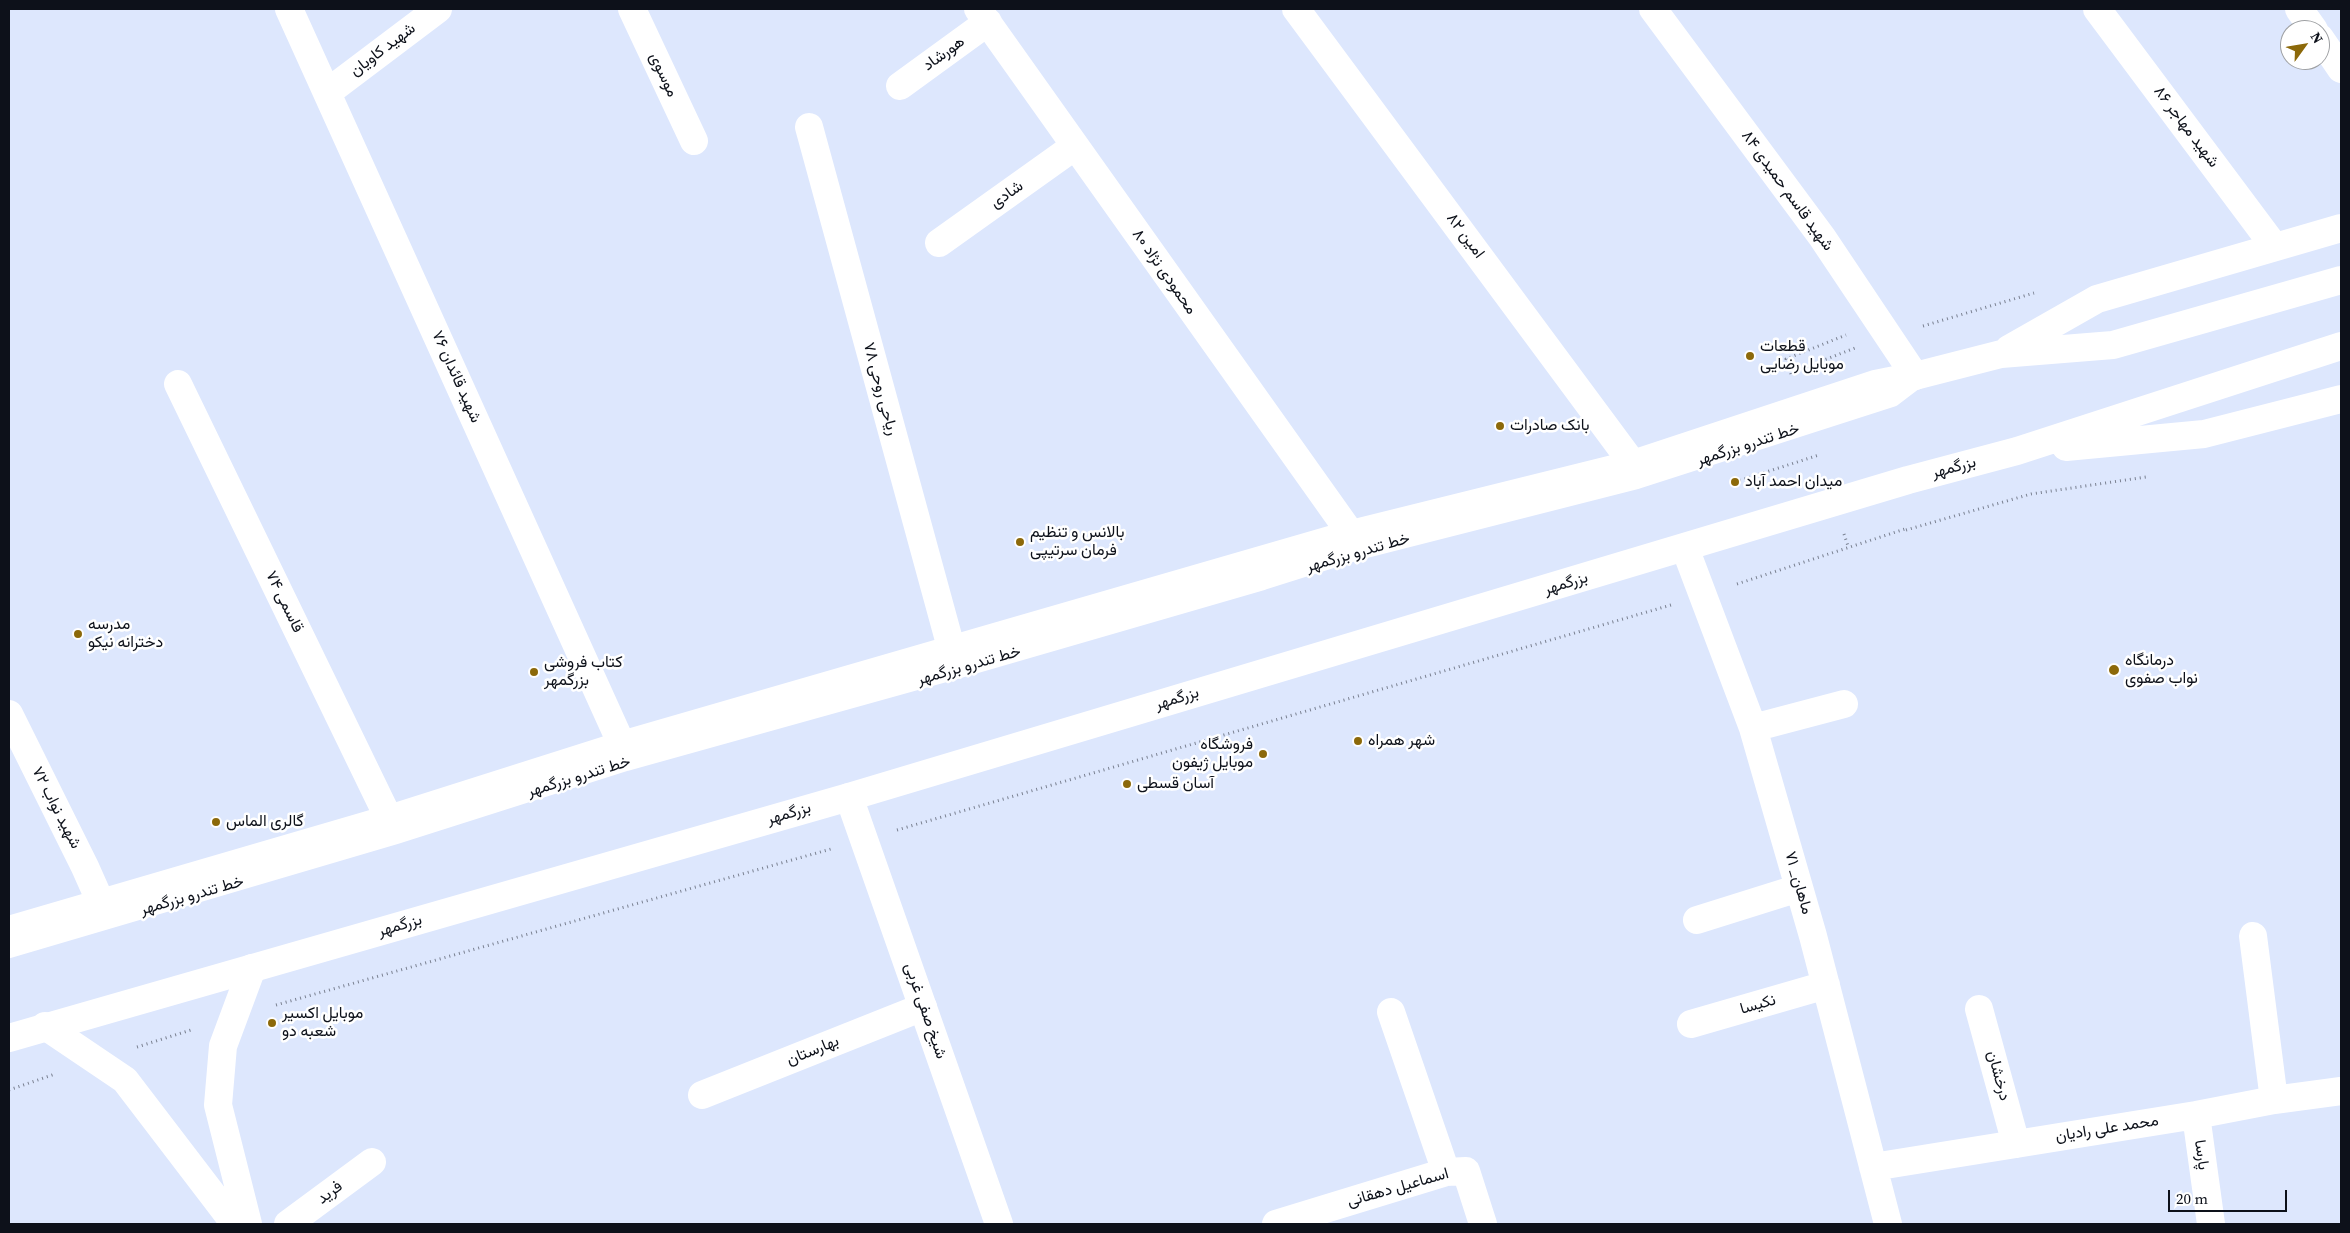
<!DOCTYPE html>
<meta charset="utf-8">
<style>
body{margin:0}
#map{position:relative;width:2350px;height:1233px;overflow:hidden;background:#dde7fd;font-family:"Source Serif 4",serif}
canvas{display:block}
.frame{position:absolute;inset:0;border:10px solid #0d111a;pointer-events:none}
.north{position:absolute;left:2280px;top:20px;width:50px;height:50px;box-sizing:border-box;background:#fff;border:1px solid #9ea0a3;border-radius:50%;rotate:58deg;font-size:14px;font-weight:700;line-height:20px;text-align:center;color:#0d111a}
.north::after{content:'';display:block;margin:auto;width:18px;height:22px;background:#8c690a;clip-path:polygon(50% 0,100% 100%,50% 72%,0 100%)}
.scale{position:absolute;left:2168px;top:1190px;width:119px;height:22px;box-sizing:border-box;border:2px solid #0d111a;border-top:0;padding-left:6px;font-size:15px;line-height:18px;white-space:nowrap;color:#0d111a;-webkit-text-stroke:4px #fff;paint-order:stroke}
</style>
<div id="map">
<canvas width="2350" height="1233"></canvas>
<div class="frame"></div>
<div class="north">N</div>
<div class="scale">20 m</div>
</div>
<script>
const ctx = document.querySelector('canvas').getContext('2d');
ctx.lineJoin = 'round';
function strokePath(path, color, width, dash) {
  ctx.strokeStyle = color;
  ctx.lineWidth = width;
  ctx.lineCap = dash ? 'butt' : 'round';
  ctx.setLineDash(dash || []);
  ctx.stroke(path);
}
function drawText(font, color, halo, rows, align = 'center') {
  ctx.font = font + ' "Source Serif 4",Vazirmatn,serif';
  ctx.lineWidth = 5;
  ctx.setLineDash([]);
  ctx.textBaseline = 'middle';
  ctx.strokeStyle = halo;
  ctx.fillStyle = color;
  for (const [text, x, y, turn = 0] of rows) {
    ctx.save();
    ctx.translate(x, y);
    ctx.rotate((+turn || 0) * Math.PI / 180);
    ctx.textAlign = isNaN(turn) ? turn : align;
    if (halo) ctx.strokeText(text, 0, 0);
    ctx.fillText(text, 0, 0);
    ctx.restore();
  }
}
strokePath(new Path2D(`
 M1923 326 2034 293
 M1793 372 1855 348
 M1791 374 1786 359 1846 335
 M1735 482 1819 455
 M1906 530 2031 494 2146 477
 M1844 534 1848 546
 M1737 584 1908 528
 M897 830 1671 605
 M276 1005 831 849
 M137 1047 191 1030
 M9 1090 55 1074`), '#7a8191', 3, [1, 4]);
strokePath(new Path2D(`
 M9 949 396 835 626 762 956 670 1263 581 1358 551 1637 480 1892 398 1917 379`), '#fff', 18);
strokePath(new Path2D(`
 M289 9 622 745
 M632 9 694 141
 M978 9 1351 534
 M1296 9 1633 464
 M1653 9 1822 237 1915 376
 M2097 9 2274 246
 M2299 9 2314 30
 M2320 38 2341 69
 M900 86 988 22
 M328 92 438 9
 M809 127 952 651
 M939 243 1075 146
 M178 384 389 819
 M1685 548 1753 728 1813 936 1888 1224
 M9 714 85 867 101 903
 M1753 728 1844 704
 M1697 920 1799 888
 M2253 936 2274 1100
 M1979 1009 2016 1144
 M1391 1012 1446 1172
 M1691 1024 1826 985
 M702 1095 923 1007
 M2196 1115 2211 1224
 M1873 1167 2196 1115 2274 1100 2341 1091
 M288 1224 372 1162
 M1276 1224 1446 1172 1466 1171 1483 1224`), '#fff', 28);
strokePath(new Path2D(`
 M849 797 999 1224
 M45 1026 125 1080 235 1224
 M248 1224 218 1105 223 1046 252 968`), '#fff', 28);
strokePath(new Path2D(`
 M2009 349 2097 299 2341 228
 M2066 447 2204 434 2341 399
 M9 930 389 819 622 745 1351 534 1633 464 1875 384 1915 376 2001 354 2113 345 2341 280
 M9 1038 849 797 1908 480 2017 451 2341 346`), '#fff', 28);
for (const [x, y, r, color] of [
 [1750,356,5,"#8c690a"],
 [1500,426,5,"#8c690a"],
 [1735,482,5,"#8c690a"],
 [1020,542,5,"#8c690a"],
 [78,634,5,"#8c690a"],
 [2114,670,6,"#8c690a"],
 [534,672,5,"#8c690a"],
 [1358,741,5,"#8c690a"],
 [1263,754,5,"#8c690a"],
 [1127,784,5,"#8c690a"],
 [216,822,5,"#8c690a"],
 [272,1023,5,"#8c690a"]
]) {
  const dot = new Path2D();
  dot.arc(x, y, r, 0, 2 * Math.PI);
  ctx.fillStyle = color;
  ctx.fill(dot);
  strokePath(dot, '#fff', 2);
}
drawText('16px', '#0d111a', '#fff', [
 ["شهید کاویان",383,50,-37],
 ["هورشاد",944,54,-36],
 ["موسوی",663,75,65],
 ["شهید مهاجر ۸۶",2186,127,53],
 ["شهید قاسم حمیدی ۸۴",1787,191,54],
 ["شادی",1007,195,-35],
 ["امین ۸۲",1465,236,53],
 ["محمودی نژاد ۸۰",1164,272,55],
 ["شهید قائدان ۷۶",456,377,66],
 ["ریاحی روحی ۷۸",880,389,75],
 ["خط تندرو بزرگمهر",1748,445,-18],
 ["بزرگمهر",1954,468,-15],
 ["خط تندرو بزرگمهر",1358,553,-16],
 ["بزرگمهر",1566,584,-17],
 ["قاسمی ۷۴",284,602,64],
 ["خط تندرو بزرگمهر",969,666,-16],
 ["بزرگمهر",1177,699,-17],
 ["خط تندرو بزرگمهر",579,777,-17],
 ["شهید نواب ۷۲",56,808,63],
 ["بزرگمهر",789,814,-16],
 ["۷۱ _ماهان",1798,883,74],
 ["خط تندرو بزرگمهر",192,896,-16],
 ["بزرگمهر",400,926,-16],
 ["نکیسا",1758,1005,-16],
 ["شیخ صفی غربی",925,1011,71],
 ["بهارستان",813,1051,-22],
 ["درخشان",1998,1076,75],
 ["محمد علی رادیان",2107,1129,-9],
 ["پارسا",2201,1155,82],
 ["اسماعیل دهقانی",1398,1188,-16],
 ["فرید",330,1193,-37]
]);
drawText('16px', '#0d111a', '#fff', [
 ["قطعات",1760,347],
 ["موبایل رضایی",1760,365],
 ["بانک صادرات",1510,426],
 ["میدان احمد آباد",1745,482],
 ["بالانس و تنظیم",1030,533],
 ["فرمان سرتیپی",1030,551],
 ["مدرسه",88,625],
 ["دخترانه نیکو",88,643],
 ["درمانگاه",2125,661],
 ["نواب صفوی",2125,679],
 ["کتاب فروشی",544,663],
 ["بزرگمهر",544,681],
 ["شهر همراه",1368,741],
 ["فروشگاه",1253,745,"right"],
 ["موبایل ژیفون",1253,763,"right"],
 ["آسان قسطی",1137,784],
 ["گالری الماس",226,822],
 ["موبایل اکسیر",282,1014],
 ["شعبه دو",282,1032]
], 'left');
</script>
